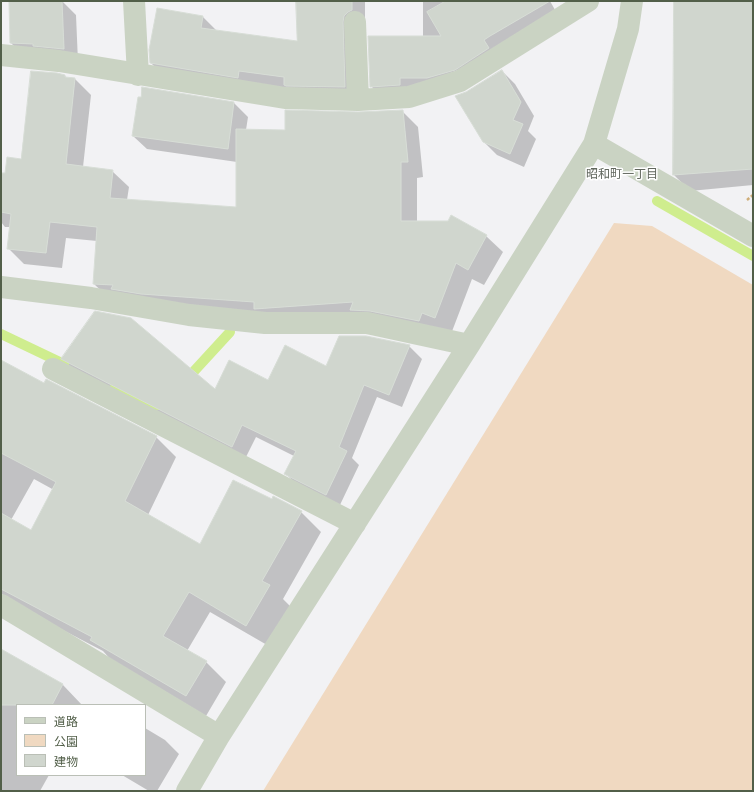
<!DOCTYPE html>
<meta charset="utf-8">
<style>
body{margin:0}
#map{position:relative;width:754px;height:792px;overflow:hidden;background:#f2f2f4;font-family:Helvetica,"Noto Sans JP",sans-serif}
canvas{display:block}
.frame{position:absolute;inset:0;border:2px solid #525f49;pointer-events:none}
.legend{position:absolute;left:16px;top:704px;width:130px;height:72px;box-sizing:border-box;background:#fff;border:1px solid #babfb6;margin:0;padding:5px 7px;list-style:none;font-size:12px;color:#525f49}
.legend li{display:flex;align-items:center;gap:8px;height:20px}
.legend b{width:20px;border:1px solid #babfb6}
</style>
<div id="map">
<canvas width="754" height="792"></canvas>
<div class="frame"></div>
<ul class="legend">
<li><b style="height:5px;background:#cad3c3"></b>道路</li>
<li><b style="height:11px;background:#f0d9c1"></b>公園</li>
<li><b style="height:11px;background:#d0d6ce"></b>建物</li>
</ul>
</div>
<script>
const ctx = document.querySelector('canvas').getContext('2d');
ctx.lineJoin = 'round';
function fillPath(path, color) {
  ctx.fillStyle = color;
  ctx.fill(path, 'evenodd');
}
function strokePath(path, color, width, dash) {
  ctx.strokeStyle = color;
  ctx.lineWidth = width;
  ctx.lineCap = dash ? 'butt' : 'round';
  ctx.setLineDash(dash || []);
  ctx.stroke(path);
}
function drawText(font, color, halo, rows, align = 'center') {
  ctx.font = font + ' Helvetica,"Noto Sans JP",sans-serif';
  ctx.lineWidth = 3;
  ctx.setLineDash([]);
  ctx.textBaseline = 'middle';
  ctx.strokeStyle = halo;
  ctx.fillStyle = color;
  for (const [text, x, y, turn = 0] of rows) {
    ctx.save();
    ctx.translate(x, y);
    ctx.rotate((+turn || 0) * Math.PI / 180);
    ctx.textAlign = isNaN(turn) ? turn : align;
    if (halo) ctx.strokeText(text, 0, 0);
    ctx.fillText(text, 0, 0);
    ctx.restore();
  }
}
fillPath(new Path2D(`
 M614 223 652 226 753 285V791H263Z`), '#f0d9c1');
fillPath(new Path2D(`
 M62 1 76 15 78 62 25 57 11 43Z
 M297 1H365V24L358 100 165 77 151 63 157 9 203 17 217 31 298 42Z
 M423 1H550L559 17 497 54 385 100 371 86 423 37Z
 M675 1H753V185L690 191 674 175Z
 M502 71 515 84 534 116 528 131 536 139 524 167 497 155 483 141Z
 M65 76 67 78 75 79 91 95 83 167 112 171 129 187 127 200 237 208V162L147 149 133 136 143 88 234 103 248 117 246 130 286 131 358 114 402 111 418 127 423 177 417 178V222H448L451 216 486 236 503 252 484 285 472 279 451 334 272 325 111 300 94 284 97 241 66 238 62 268 24 264 8 248 10 227H5L1 222V174H5L22 160Z
 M409 346 422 359 402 407 377 397 352 458 359 465 339 507 299 487 286 474 294 456 256 437 245 459 75 372 62 359 216 391 268 381Z
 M1 361 44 384 156 437 176 457 148 515 200 546 273 500 301 512 321 532 283 599 290 606 267 645 210 612 187 651 206 662 226 682 206 716 111 660 103 651 11 603 1 593ZM34 479 54 490 31 532 11 520Z
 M1 651 63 685 82 705H17V775H49L40 791H1Z
 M145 728 165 740 179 754 157 791H149L122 775H145Z`), '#0003');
strokePath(new Path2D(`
 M657 201 753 256
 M1 334 64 364
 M185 381 230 332
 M114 389 144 403 159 405`), '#cfed8e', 10);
const building = new Path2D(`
 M62 1 64 49 33 46V44L10 43 9 2Z
 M296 1H352V10L348 12 344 16 343 22 345 87 286 86 284 85V77L239 71 238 78 150 63 149 50 157 8 203 16 201 28 297 41Z
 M446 1H550L490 36 484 40 489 48 455 70 427 78H400V85L370 87 368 36H441L427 12Z
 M674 1H753V169L673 175Z
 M502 70 521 102 513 120 523 124 510 154 483 142 455 96 466 92Z
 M31 71 57 73 65 75V77L75 78 66 164 113 170 110 198 236 207V129L285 130V110L358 112 403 110 408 162H401V221H448L451 215 487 235 468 270 456 263 435 318 422 313 419 321 370 311 350 310 353 302 254 309V302L141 294 111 289 113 285 93 284 97 227 50 222 46 253 7 249 11 214 1 212V173H5L7 157 21 159Z
 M142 87 234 102 228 149 132 136 138 97H141Z
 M95 311 131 318 215 389 229 360 268 380 285 345 326 366 339 336H366L410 345 389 395 364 385 339 447 347 451 326 495 284 474 296 451 242 425 232 447 61 359Z
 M1 360 44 383 46 379 157 436 125 501 200 544 233 480 272 499 273 496 302 511 262 581 270 585 246 626 189 592 163 636 207 661 186 696 90 640 92 637 1 589V513L31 530 56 482 1 453Z
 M1 649 63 684 52 705H1Z`);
fillPath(building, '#d0d6ce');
strokePath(building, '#d7ddd6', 1);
strokePath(new Path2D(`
 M747 200 753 195`), '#cfae79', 2.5, [3, 2]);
strokePath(new Path2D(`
 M134 1 138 75
 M355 22 358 100
 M1 55 59 61 285 98 358 100 409 97 460 81 588 1
 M594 144 753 236
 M1 287 91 298 189 315 265 323H367L469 345
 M53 369 355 524
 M1 605 219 736
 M187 791 219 736 469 345 594 144 628 29 632 1`), '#cad3c3', 22);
drawText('12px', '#61675e', '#fff', [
 ["昭和町一丁目",622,175]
]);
</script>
